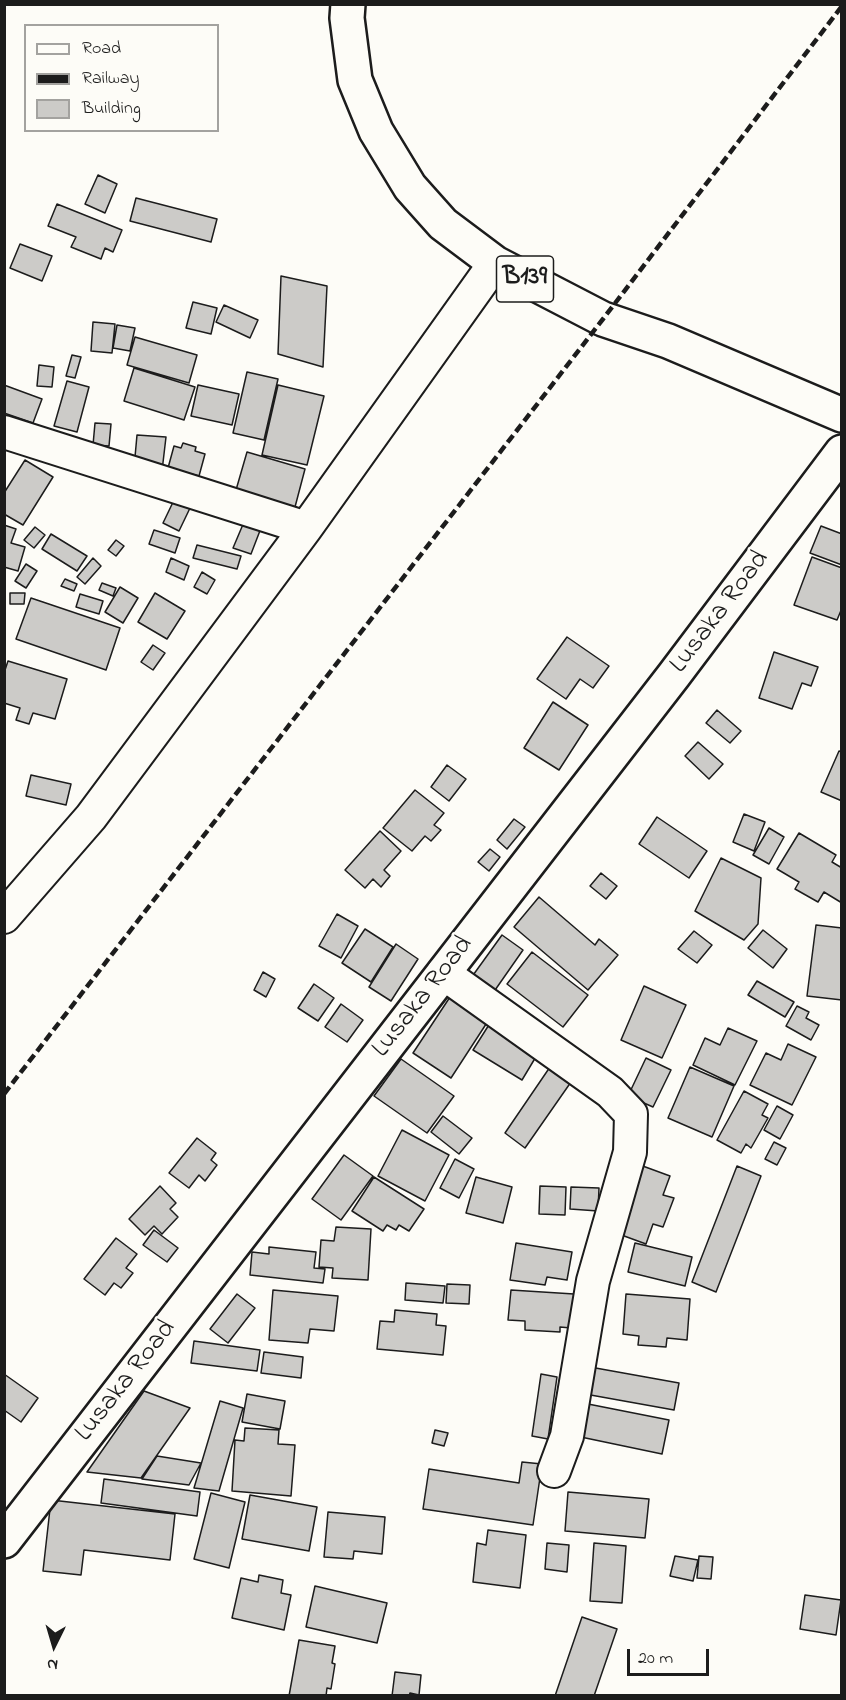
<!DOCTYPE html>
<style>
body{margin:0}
#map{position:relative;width:846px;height:1700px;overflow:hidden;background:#fdfcf7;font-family:"Indie Flower",sans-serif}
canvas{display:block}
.frame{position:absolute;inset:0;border:6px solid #1c1c1c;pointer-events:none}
.legend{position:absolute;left:24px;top:24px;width:195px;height:108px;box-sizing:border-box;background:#fdfcf7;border:2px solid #a3a29f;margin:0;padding:8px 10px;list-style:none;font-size:18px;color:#1c1c1c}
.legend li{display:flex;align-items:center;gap:12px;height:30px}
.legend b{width:30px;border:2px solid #a3a29f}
.north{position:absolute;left:24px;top:1616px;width:60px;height:60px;-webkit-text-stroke:4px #fdfcf7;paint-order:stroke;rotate:185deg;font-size:16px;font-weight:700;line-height:24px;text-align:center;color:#1c1c1c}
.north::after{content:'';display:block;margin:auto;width:21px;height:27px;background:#1c1c1c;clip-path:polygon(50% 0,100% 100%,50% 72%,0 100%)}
.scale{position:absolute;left:627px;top:1649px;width:82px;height:27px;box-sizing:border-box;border:3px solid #1c1c1c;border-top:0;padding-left:8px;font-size:18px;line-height:21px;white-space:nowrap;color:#1c1c1c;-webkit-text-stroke:4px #fdfcf7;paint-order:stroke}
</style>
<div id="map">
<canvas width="846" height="1700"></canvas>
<div class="frame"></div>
<ul class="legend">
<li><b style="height:8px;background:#fdfcf7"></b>Road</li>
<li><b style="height:8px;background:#1c1c1c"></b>Railway</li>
<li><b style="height:16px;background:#cccbc8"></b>Building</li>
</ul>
<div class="north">N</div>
<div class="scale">20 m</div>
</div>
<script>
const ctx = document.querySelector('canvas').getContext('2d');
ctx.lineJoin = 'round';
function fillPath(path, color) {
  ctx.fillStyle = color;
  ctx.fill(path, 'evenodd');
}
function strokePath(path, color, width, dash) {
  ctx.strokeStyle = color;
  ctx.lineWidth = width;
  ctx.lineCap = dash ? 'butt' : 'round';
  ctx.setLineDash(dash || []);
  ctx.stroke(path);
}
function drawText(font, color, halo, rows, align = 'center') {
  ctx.font = font + ' "Indie Flower",sans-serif';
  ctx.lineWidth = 5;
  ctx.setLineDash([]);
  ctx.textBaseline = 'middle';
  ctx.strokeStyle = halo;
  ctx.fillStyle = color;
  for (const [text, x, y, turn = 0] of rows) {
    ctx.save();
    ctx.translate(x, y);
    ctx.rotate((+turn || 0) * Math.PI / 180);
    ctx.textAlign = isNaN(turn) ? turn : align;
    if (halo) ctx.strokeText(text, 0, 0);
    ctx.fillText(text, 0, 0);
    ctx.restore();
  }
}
const building = new Path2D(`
 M98 175 117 184 105 213 85 204Z
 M136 198 217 219 211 242 130 221Z
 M57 204 122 230 113 252 105 248 101 259 71 247 76 237 48 226Z
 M20 244 52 256 42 281 10 268Z
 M281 276 327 286 323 367 278 354Z
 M193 302 217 308 211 334 186 328Z
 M224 305 258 320 250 338 216 322Z
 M93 322 115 324 112 353 91 351Z
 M117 325 135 328 130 351 113 348Z
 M135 337 197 355 189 383 127 365Z
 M72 355 81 357 75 378 66 376Z
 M39 365 54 367 52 387 37 386Z
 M134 368 195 387 184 420 124 401Z
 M247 372 278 379 264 440 233 433Z
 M67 381 89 387 77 432 54 426Z
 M4 385 42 399 33 423 4 413Z
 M198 385 239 394 232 425 191 416Z
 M278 385 324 396 307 465 262 455Z
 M95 423 111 424 109 446 93 445Z
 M137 435 166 437 162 471 134 468Z
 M183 443 196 447 195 451 205 454 199 476 168 468 174 446 181 448Z
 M247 452 305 469 295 507 236 490Z
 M25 460 53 477 23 525 4 514V493Z
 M175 498 191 506 179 531 163 523Z
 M244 522 261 528 251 554 233 548Z
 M4 525 16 529 11 543 25 547 18 571 4 567Z
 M821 526 842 534V565L810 553Z
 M35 527 45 535 34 548 24 540Z
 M154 530 180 538 175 553 149 544Z
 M51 534 87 556 77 571 42 549Z
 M116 540 124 546 116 556 108 550Z
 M197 545 241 556 237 569 193 558Z
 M812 557 842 568V608L837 620 794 605Z
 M93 558 101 566 85 584 77 577Z
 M171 558 189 566 184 580 166 572Z
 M26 564 37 571 26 588 15 581Z
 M202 572 215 580 207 594 194 587Z
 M65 579 77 584 74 591 61 586Z
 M102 583 116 588 113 596 99 590Z
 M120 587 138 598 123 623 105 612Z
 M10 593H25L24 604H10Z
 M155 593 185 611 167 639 138 622Z
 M80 594 103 601 99 614 76 607Z
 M31 598 120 628 106 670 16 639Z
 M567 637 609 666 593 688 580 679 566 699 537 679Z
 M153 645 165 653 153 670 141 662Z
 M774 652 818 667 811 686 802 683 792 709 759 698Z
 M8 661 67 679 55 719 33 713 29 724 16 720 20 708 4 703V673Z
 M553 702 588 725 559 770 524 748Z
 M717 710 741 731 730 743 706 723Z
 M698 742 723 764 709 779 685 756Z
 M839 751 842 752V801L821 792Z
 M447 765 466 779 449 801 431 787Z
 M31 775 71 784 66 805 26 796Z
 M415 790 444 813 434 825 441 830 431 841 425 836 412 851 383 828Z
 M744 814 765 822 754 851 733 842Z
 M657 817 707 851 689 878 639 844Z
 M514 819 525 827 507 849 497 840Z
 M769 828 784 837 769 864 753 855Z
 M380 831 401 851 384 870 390 876 381 887 373 879 365 888 345 870Z
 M799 833 836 855 832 862 842 868V903L824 892 818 902 795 889 799 882 777 869Z
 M490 849 500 857 489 871 478 862Z
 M721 858 761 878 758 924 744 940 695 911Z
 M601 873 617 886 606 899 590 886Z
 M539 897 595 945 599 939 618 955 588 990 514 927Z
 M337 914 358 926 341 958 319 946Z
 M816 925 842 928V1000L807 996Z
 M365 929 393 947 371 982 342 963Z
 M763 930 787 949 773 968 748 948Z
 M694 931 712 945 697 963 678 949Z
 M502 935 523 950 493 993 471 978Z
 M396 944 418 959 391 1001 369 987Z
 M532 952 588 995 563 1027 507 984Z
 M263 972 275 979 266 997 254 990Z
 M757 981 794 1002 785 1017 748 995Z
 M314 984 334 998 318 1021 298 1008Z
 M644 986 686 1005 662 1058 621 1040Z
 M452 994 490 1018 451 1078 413 1053Z
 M341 1004 363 1020 347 1042 325 1027Z
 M797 1006 809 1012 806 1018 819 1025 811 1040 786 1026Z
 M492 1020 540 1050 522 1080 473 1050Z
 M728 1028 757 1041 735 1085 693 1065 705 1038 720 1045Z
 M788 1044 816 1057 792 1105 750 1085 766 1053 781 1060Z
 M646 1058 671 1070 653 1107 628 1096Z
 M401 1059 454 1096 427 1133 374 1096Z
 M550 1067 571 1082 525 1148 505 1133Z
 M690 1067 734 1086 712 1137 668 1118Z
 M744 1091 768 1104 762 1115 768 1118 751 1148 746 1144 741 1153 717 1140Z
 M777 1106 793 1115 780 1139 764 1130Z
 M443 1116 472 1138 459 1154 431 1132Z
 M402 1130 449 1155 425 1201 378 1176Z
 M197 1138 216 1153 211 1160 217 1165 205 1181 199 1175 189 1188 169 1173Z
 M774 1142 786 1148 777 1165 765 1159Z
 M344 1155 373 1176 341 1220 312 1199Z
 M455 1159 474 1169 459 1198 440 1188Z
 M640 1165 670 1176 663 1195 674 1198 663 1227 653 1224 646 1244 616 1233Z
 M737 1166 761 1176 716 1292 692 1282Z
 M374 1177 424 1209 409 1231 399 1225 396 1230 387 1225 383 1231 352 1211Z
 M476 1177 512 1187 503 1223 466 1213Z
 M160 1186 176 1203 170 1209 178 1217 162 1234 154 1226 145 1235 129 1219Z
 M540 1186 566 1187 565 1215 539 1214Z
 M571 1187 599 1188 598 1211 570 1209Z
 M336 1227 371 1229 368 1280 332 1278 333 1268 319 1267 321 1240 334 1241Z
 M154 1230 178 1248 167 1262 143 1245Z
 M116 1238 137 1254 126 1268 133 1273 121 1288 114 1283 105 1295 84 1279Z
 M516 1243 572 1252 567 1280 547 1277 545 1285 510 1280Z
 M635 1243 692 1257 685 1286 628 1272Z
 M269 1247 316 1252 314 1268 325 1269 323 1283 250 1275 252 1252 269 1254Z
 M406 1283 445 1286 443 1303 405 1300Z
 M447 1284 470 1285 469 1304 446 1303Z
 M273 1290 338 1296 334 1331 310 1329 308 1343 269 1340Z
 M511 1290 574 1294 571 1328 560 1327V1332L525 1330V1321L508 1320Z
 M237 1294 255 1308 228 1343 210 1329Z
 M626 1294 690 1299 687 1340 667 1338 666 1347 638 1345 639 1336 623 1334Z
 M395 1310 437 1314 436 1325 446 1326 443 1355 377 1349 380 1321 394 1322Z
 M194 1341 260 1350 257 1371 191 1363Z
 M264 1352 303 1357 301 1378 261 1373Z
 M590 1367 679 1383 674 1410 585 1394Z
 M4 1374 38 1398 21 1422 4 1410Z
 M541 1374 557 1377 548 1439 532 1436Z
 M144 1391 190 1408 141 1478 87 1472Z
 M247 1394 285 1401 280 1429 242 1422Z
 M220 1401 243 1408 219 1491 194 1488Z
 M583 1403 669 1420 662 1454 576 1436Z
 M245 1428 279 1430 278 1444 295 1445 291 1496 232 1491 235 1440 244 1441Z
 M435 1430 448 1433 444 1446 432 1443Z
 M157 1456 201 1463 189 1485 142 1479Z
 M522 1462 542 1464 533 1525 423 1509 429 1469 519 1483Z
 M104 1479 200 1492 197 1516 101 1503Z
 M568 1492 649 1499 645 1538 565 1531Z
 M211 1493 245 1502 229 1568 194 1559Z
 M250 1495 317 1507 309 1551 242 1539Z
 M51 1500 175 1514 170 1560 84 1550 81 1575 43 1571Z
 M328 1512 385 1517 382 1554 354 1551 353 1559 324 1557Z
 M488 1530 526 1535 520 1588 473 1582 477 1543 486 1545Z
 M547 1543 569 1545 567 1572 545 1569Z
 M594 1543 626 1546 622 1603 590 1601Z
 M675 1556 698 1560 693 1581 670 1576Z
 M699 1556 713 1557 711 1579 697 1578Z
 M259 1575 283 1580 281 1593 291 1595 284 1630 232 1618 241 1578 258 1582Z
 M315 1586 387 1603 377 1643 306 1627Z
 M805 1595 841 1600 836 1635 800 1629Z
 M582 1617 617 1629 594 1696H555Z
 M299 1640 335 1646 332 1663 335 1664 331 1689 327 1688 326 1696H289Z
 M395 1672 421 1675 419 1695 410 1693 409 1696H392Z`);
fillPath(building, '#cccbc8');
strokePath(building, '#1c1c1c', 1.5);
const street = new Path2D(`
 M4 432 306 528
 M4 917 91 817 306 528 495 263
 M443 973 610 1092 631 1114 630 1152 593 1281 567 1436 554 1471`);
const secondary = new Path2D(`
 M4 1541 674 675 842 452`);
const primary = new Path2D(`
 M348 4 347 18 355 80 376 131 410 187 443 224 495 263 603 319 668 341 842 415`);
strokePath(street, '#1c1c1c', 36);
strokePath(secondary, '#1c1c1c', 38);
strokePath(primary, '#1c1c1c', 38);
strokePath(street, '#fdfcf7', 32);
strokePath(secondary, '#fdfcf7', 33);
strokePath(primary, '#fdfcf7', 33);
strokePath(new Path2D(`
 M4 1094 603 319 842 6`), '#1c1c1c', 4.5, [9, 4.5]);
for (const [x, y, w] of [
 [525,279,57]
]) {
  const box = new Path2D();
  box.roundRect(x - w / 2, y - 23, w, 46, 4.5);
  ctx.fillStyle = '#fdfcf7';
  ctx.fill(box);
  strokePath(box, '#1c1c1c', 1.5);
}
drawText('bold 26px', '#1c1c1c', null, [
 ["B139",525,279]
]);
drawText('27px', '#1c1c1c', '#fdfcf7', [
 ["Lusaka Road",721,613,-53],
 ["Lusaka Road",424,998,-52],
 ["Lusaka Road",127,1382,-52]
]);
</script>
